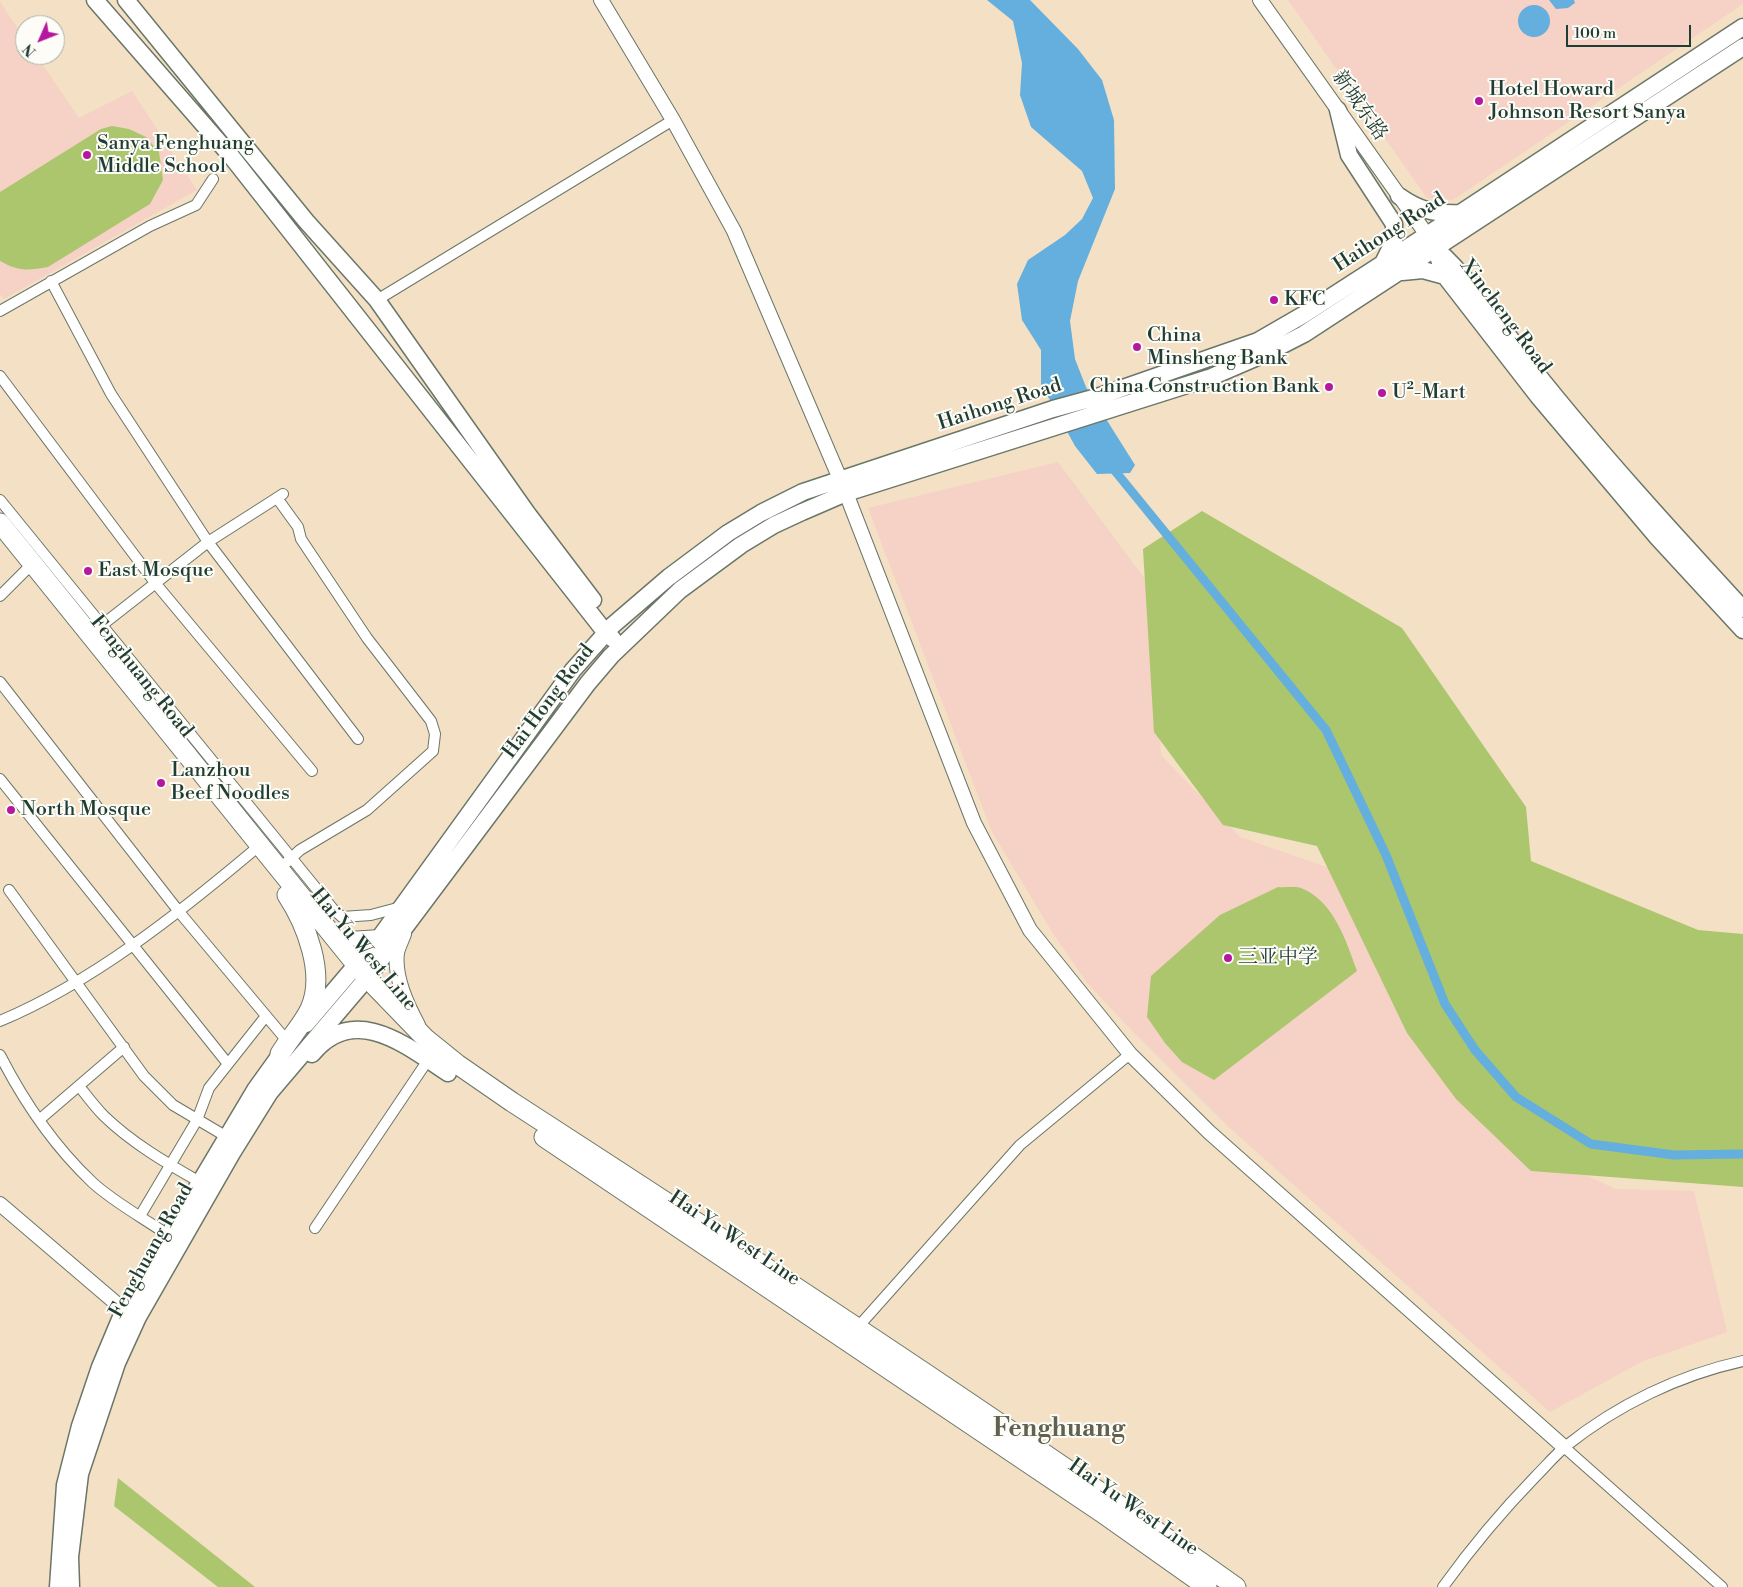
<!DOCTYPE html>
<meta charset="utf-8">
<style>
body{margin:0}
#map{position:relative;width:1743px;height:1587px;overflow:hidden;background:#f4e0c5;font-family:"Libre Bodoni",serif}
canvas{display:block}
.north{position:absolute;left:15px;top:15px;width:50px;height:50px;box-sizing:border-box;background:#fdfcf7;border:1px solid #a4b0a9;border-radius:50%;rotate:226deg;font-size:14px;font-weight:700;line-height:20px;text-align:center;color:#1f3d34}
.north::after{content:'';display:block;margin:auto;width:18px;height:22px;background:#b5179e;clip-path:polygon(50% 0,100% 100%,50% 72%,0 100%)}
.scale{position:absolute;left:1566px;top:25px;width:125px;height:22px;box-sizing:border-box;border:2px solid #1f3d34;border-top:0;padding-left:6px;font-size:15px;line-height:18px;white-space:nowrap;color:#1f3d34;-webkit-text-stroke:4px #fdfcf7;paint-order:stroke}
</style>
<div id="map">
<canvas width="1743" height="1587"></canvas>
<div class="north">N</div>
<div class="scale">100 m</div>
</div>
<script>
const ctx = document.querySelector('canvas').getContext('2d');
ctx.lineJoin = 'round';
function fillPath(path, color) {
  ctx.fillStyle = color;
  ctx.fill(path, 'evenodd');
}
function strokePath(path, color, width, dash) {
  ctx.strokeStyle = color;
  ctx.lineWidth = width;
  ctx.lineCap = dash ? 'butt' : 'round';
  ctx.setLineDash(dash || []);
  ctx.stroke(path);
}
function drawText(font, color, halo, rows, align = 'center') {
  ctx.font = font + ' "Libre Bodoni","Noto Serif SC",serif';
  ctx.lineWidth = 4;
  ctx.setLineDash([]);
  ctx.textBaseline = 'middle';
  ctx.strokeStyle = halo;
  ctx.fillStyle = color;
  for (const [text, x, y, turn = 0] of rows) {
    ctx.save();
    ctx.translate(x, y);
    ctx.rotate((+turn || 0) * Math.PI / 180);
    ctx.textAlign = isNaN(turn) ? turn : align;
    if (halo) ctx.strokeText(text, 0, 0);
    ctx.fillText(text, 0, 0);
    ctx.restore();
  }
}
fillPath(new Path2D(`
 M1288 0H1743V4L1453 200 1427 198Z
 M0 2 25 39V55H36L79 118 132 91 197 190 4 299 0 294Z
 M1058 462 1153 590 1161 755 1240 837 1344 873 1543 1156 1616 1189 1694 1191 1727 1332 1641 1362 1550 1412 1233 1131 1136 1035 1088 984 1052 932 992 832 868 508Z`), '#f6d1c5');
fillPath(new Path2D(`
 M112 126 129 129 146 137 159 152 163 180 150 204 48 267C27 271 18 271 0 261V192L101 129Z
 M1202 511 1402 628 1526 807 1531 861 1698 930 1743 934V1187L1531 1171 1456 1099 1407 1033 1317 846 1223 825 1154 732 1143 549Z
 M1278 887C1285 888 1295 886 1301 888 1334 901 1346 941 1357 971L1214 1080 1182 1062 1165 1043 1147 1017 1151 976 1220 915Z
 M118 1478 255 1587H218L114 1506Z`), '#abc66c');
fillPath(new Path2D(`
 M987 0H1030L1078 49 1102 80 1114 120 1115 189 1078 281 1070 321 1075 359 1086 387 1135 465 1130 473 1097 474 1075 446 1041 384V350L1022 320 1017 284 1028 260 1065 235 1082 219 1093 198 1082 171 1031 127 1020 95 1022 63 1013 21Z
 M1549 0H1574L1575 3 1568 8 1556 9Z
 M1518 21a16 16 0 1 1 32 0a16 16 0 1 1-32 0Z`), '#64afdd');
strokePath(new Path2D(`
 M1111 466 1326 730 1386 855 1445 1004 1475 1050 1516 1097 1591 1144 1674 1155 1743 1154`), '#64afdd', 9);
const street = new Path2D(`
 M51 281 111 394 208 542 358 739
 M377 300 673 120
 M0 311 150 226 196 205 213 179
 M0 376 156 584 312 771
 M277 498 298 527 301 539 367 638 431 721 435 734 433 751 367 810 300 850 287 862
 M0 500 333 909 342 917 371 915 401 907
 M0 596 32 564
 M97 629 208 542 283 494
 M0 682 180 913 288 1042
 M0 779 228 1064
 M9 890 144 1076 173 1105 227 1137
 M0 1021C91 983 178 914 253 851
 M0 1055C24 1102 54 1146 92 1182 112 1201 145 1219 168 1235
 M79 1086C87 1096 95 1107 104 1116 132 1143 166 1163 200 1182
 M39 1120 124 1047
 M140 1216 197 1120 209 1088 266 1016
 M315 1228 428 1060
 M858 1327 1020 1145 1130 1054
 M1564 1447 1722 1587
 M1443 1587C1471 1548 1503 1510 1536 1476 1546 1466 1555 1455 1566 1446 1617 1405 1679 1375 1743 1361`);
const secondary = new Path2D(`
 M601 0 673 120 734 231 846 493 974 823 1030 930 1130 1054 1209 1132 1564 1447
 M1260 0 1427 235
 M404 934C402 940 398 947 397 953 394 976 407 1005 418 1025
 M334 940 380 937
 M0 1204 124 1310 133 1314`);
const primary = new Path2D(`
 M95 0 231 156 606 633 613 639
 M126 0 306 221 377 300 527 513 593 600
 M1338 110 1349 155 1394 224V241L1383 263
 M1399 196C1419 210 1434 214 1459 213
 M1435 248 1445 276 1538 396 1658 538 1743 630
 M1435 248C1474 282 1501 328 1533 369 1599 452 1671 531 1743 609
 M1402 272 1423 270 1445 276
 M306 1024 380 937 573 670 613 625 669 577 728 533 761 513 803 492 1053 409 1097 397 1258 341 1303 315 1427 235 1743 27
 M312 1054C354 1002 407 1046 448 1073
 M58 1587 65 1485 80 1426 100 1367 124 1310 255 1090 288 1044
 M71 1587 70 1557 80 1474 117 1363 138 1317 232 1153 270 1092 367 978 588 683 611 656 680 590 741 545 774 525 802 512 846 493 1209 378 1267 353 1304 334 1743 47`);
const highway = new Path2D(`
 M0 523 367 978 426 1039 457 1064 512 1102C756 1260 999 1419 1236 1587
 M280 1054C289 1039 303 1024 310 1009 326 974 306 924 287 895
 M544 1137 1101 1512 1207 1587`);
strokePath(street, '#6a7667', 12);
strokePath(secondary, '#6a7667', 16);
strokePath(primary, '#6a7667', 19);
strokePath(highway, '#6a7667', 21);
strokePath(street, '#fff', 10);
strokePath(secondary, '#fff', 14);
strokePath(primary, '#fff', 16);
strokePath(highway, '#fff', 19);
for (const [x, y, r, color] of [
 [1479,101,5,"#b5179e"],
 [87,155,5,"#b5179e"],
 [1274,300,5,"#b5179e"],
 [1137,347,5,"#b5179e"],
 [1329,387,5,"#b5179e"],
 [1382,393,5,"#b5179e"],
 [88,571,5,"#b5179e"],
 [161,783,5,"#b5179e"],
 [11,810,5,"#b5179e"],
 [1228,958,5,"#b5179e"]
]) {
  const dot = new Path2D();
  dot.arc(x, y, r, 0, 2 * Math.PI);
  ctx.fillStyle = color;
  ctx.fill(dot);
  strokePath(dot, '#fdfcf7', 2);
}
drawText('20px', '#1f3d34', '#fdfcf7', [
 ["Hotel Howard",1489,90],
 ["Johnson Resort Sanya",1489,113],
 ["Sanya Fenghuang",97,144],
 ["Middle School",97,167],
 ["KFC",1284,300],
 ["China",1147,336],
 ["Minsheng Bank",1147,359],
 ["China Construction Bank",1319,387,"right"],
 ["U²-Mart",1392,393],
 ["East Mosque",98,571],
 ["Lanzhou",171,771],
 ["Beef Noodles",171,794],
 ["North Mosque",21,810],
 ["三亚中学",1238,958]
], 'left');
drawText('20px', '#1f3d34', '#fdfcf7', [
 ["新城东路",1359,106,55],
 ["Haihong Road",1390,233,-33],
 ["Xincheng Road",1505,317,53],
 ["Haihong Road",1000,405,-18],
 ["Fenghuang Road",141,677,51],
 ["Hai Hong Road",549,702,-53],
 ["Hai Yu West Line",363,950,50],
 ["Hai Yu West Line",734,1239,34],
 ["Fenghuang Road",152,1251,-61],
 ["Hai Yu West Line",1133,1508,35]
]);
drawText('bold 25px', '#606250', '#fdfcf7', [
 ["Fenghuang",1059,1430]
]);
</script>
